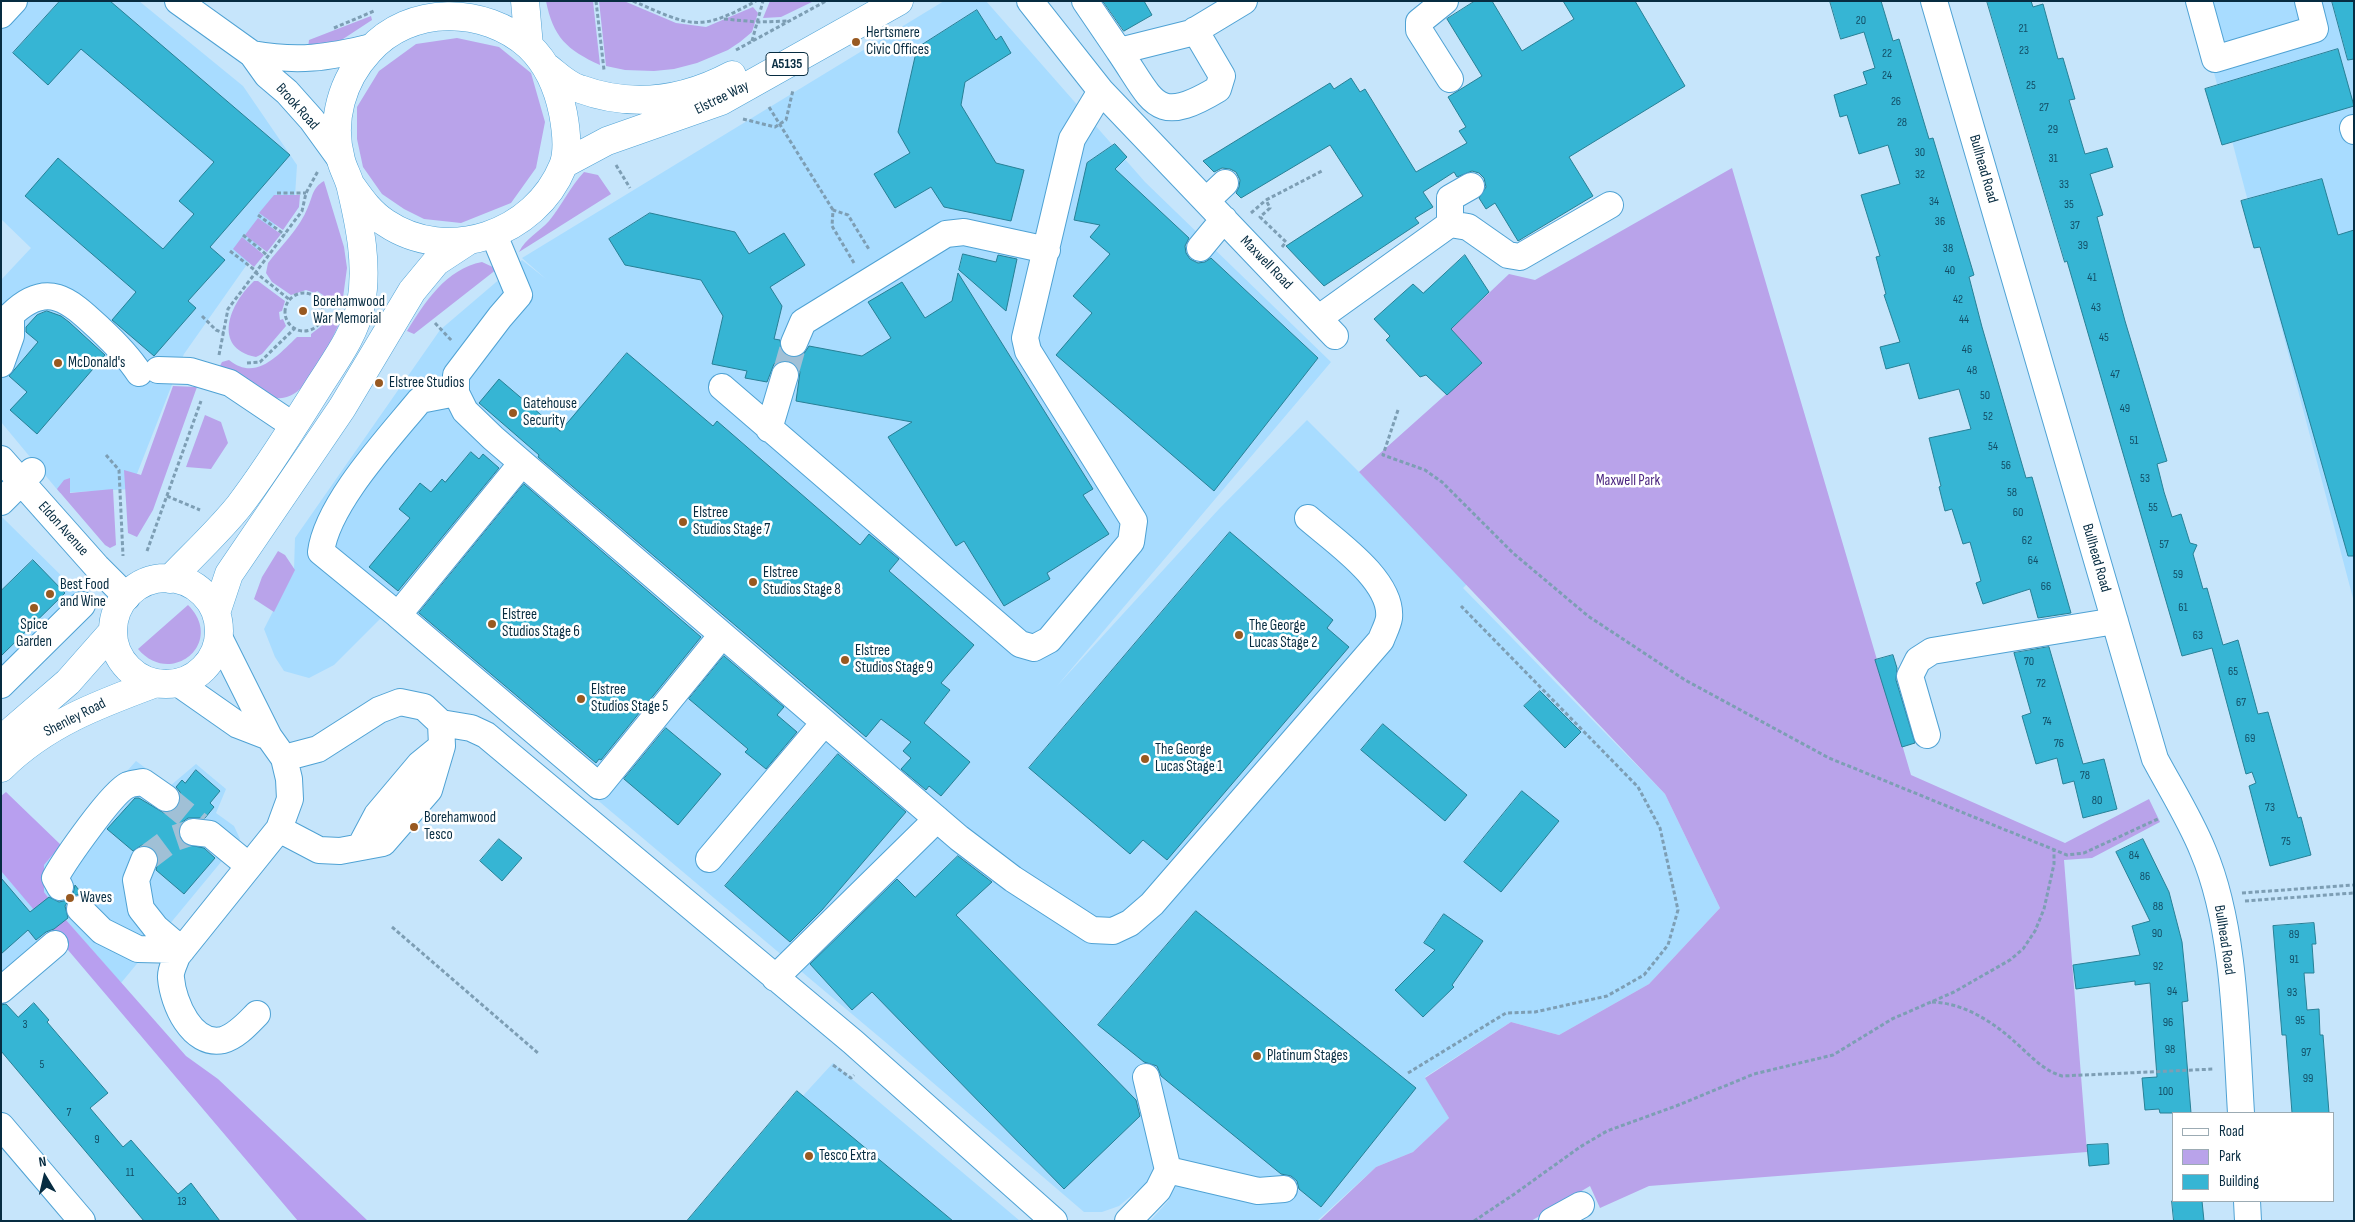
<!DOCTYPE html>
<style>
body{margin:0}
#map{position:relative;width:2355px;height:1222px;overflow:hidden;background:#c6e5fb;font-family:"Sofia Sans Condensed",sans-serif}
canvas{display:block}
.frame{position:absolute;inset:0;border:2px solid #072c41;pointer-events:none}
.legend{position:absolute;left:2172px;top:1112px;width:162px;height:90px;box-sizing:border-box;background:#fff;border:1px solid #9cabb3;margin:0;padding:6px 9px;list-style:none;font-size:15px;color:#072c41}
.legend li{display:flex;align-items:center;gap:10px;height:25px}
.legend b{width:25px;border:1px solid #9cabb3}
.north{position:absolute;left:20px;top:1152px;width:50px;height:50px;-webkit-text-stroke:4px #fff;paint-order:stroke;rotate:351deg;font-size:14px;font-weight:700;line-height:20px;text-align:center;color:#072c41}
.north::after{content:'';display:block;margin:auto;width:18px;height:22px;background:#072c41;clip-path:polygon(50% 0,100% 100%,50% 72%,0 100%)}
</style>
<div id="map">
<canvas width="2355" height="1222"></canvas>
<div class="frame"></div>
<ul class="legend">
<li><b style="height:6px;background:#fff"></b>Road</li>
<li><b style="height:14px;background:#b9a3ea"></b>Park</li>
<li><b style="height:14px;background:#36b5d4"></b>Building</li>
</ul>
<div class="north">N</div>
</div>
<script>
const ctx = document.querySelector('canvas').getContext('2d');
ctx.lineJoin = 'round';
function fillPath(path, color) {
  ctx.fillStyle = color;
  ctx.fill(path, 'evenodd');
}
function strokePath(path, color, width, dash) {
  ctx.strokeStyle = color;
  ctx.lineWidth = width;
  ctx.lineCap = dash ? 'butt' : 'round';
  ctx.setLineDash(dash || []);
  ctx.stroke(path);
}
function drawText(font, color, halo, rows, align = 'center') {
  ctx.font = font + ' "Sofia Sans Condensed",sans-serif';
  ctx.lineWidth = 5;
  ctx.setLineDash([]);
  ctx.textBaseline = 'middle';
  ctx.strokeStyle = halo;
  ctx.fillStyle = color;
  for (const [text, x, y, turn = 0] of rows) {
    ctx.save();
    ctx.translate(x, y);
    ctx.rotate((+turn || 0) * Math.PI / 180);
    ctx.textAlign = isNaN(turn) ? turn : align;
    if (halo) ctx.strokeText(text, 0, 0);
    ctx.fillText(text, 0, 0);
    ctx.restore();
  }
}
fillPath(new Path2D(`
 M1 1H139L243 86 297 165 295 196 184 354 131 489 60 493 1 422V280L31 248 1 219Z
 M944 1H986L1145 182 1331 362 1057 686 1219 509 1307 420 1469 582 1463 588 1665 794 1720 908 1649 984 1559 1035 1511 1022 1425 1077 1449 1118 1413 1152 1376 1167 1317 1221H1150L1169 1200 1148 1182 1119 1206 1102 1212H1084L890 1046 381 618 334 665 309 678 284 671 275 657 264 629 294 570 295 538 440 330 522 260 546 279 522 258Z
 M2195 1H2354V602Z
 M1 516 90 604 1 692Z
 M136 761 170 786 196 764 226 789 216 813 234 826 240 839 121 983 59 912 44 892V865Z
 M1 871 58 937 1 985Z
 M833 1063 1020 1221H688Z`), '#a8dcff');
fillPath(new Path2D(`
 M546 1H593L600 65C567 50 553 37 546 1Z
 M599 1H624L676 23 706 27 753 7 758 13 752 32 740 42 728 50 697 63 674 69 654 71 625 70 606 66Z
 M770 1H814L781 17 763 18Z
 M371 16 372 20 340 41 308 48 309 40Z
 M457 38 499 47 531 73 545 122 536 168 511 203 461 223 424 219 404 209 382 194 363 167 357 139V107L379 71 416 44Z
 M1732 168 1911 775 2065 843 2149 799 2160 822 2092 858 2064 860 2087 1152 1649 1186 1600 1208 1590 1186 1531 1221H1319L1376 1167 1413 1152 1449 1118 1425 1078 1511 1022 1559 1035 1649 984 1720 908 1665 794 1359 472 1481 363 1451 329 1509 274 1535 280Z
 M584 172 598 175 611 194 519 252C526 238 539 232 549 221 562 205 570 187 584 172Z
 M324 181 344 247 347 268 342 305 326 306 321 298 323 295 317 291 315 293 306 290 291 295 272 282 266 273 268 263C281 246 300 228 308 207 313 196 312 188 324 181Z
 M274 195H300L299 207 283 230 259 213Z
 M258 218 281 234 267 252 245 235Z
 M242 237 264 255 254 267 233 249Z
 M482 262 497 269 414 334 407 331C425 302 446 269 482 262Z
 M254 281H258L285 301 282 311 279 312 280 320 283 319 286 326 262 354 256 357C211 348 230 303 254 281Z
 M328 315 340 322C328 345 305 411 269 396 252 389 236 376 220 366L222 362 229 360C256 382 278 355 297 337H311V334L324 324Z
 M173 386 197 387 153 510 137 537 128 533 124 470 141 475Z
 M205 415 221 422 228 443 211 469 186 467Z
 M70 478V493L113 489 116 545 110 548 105 545 57 489 64 480Z
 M278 551 285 555 295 570 274 612 254 599 262 577Z
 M188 605C226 643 171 688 138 649Z`), '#b9a3ea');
fillPath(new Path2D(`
 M6 792 61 845 44 865V892L59 912 186 1056 218 1079 368 1221H298L1 871V796Z`), '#b89fef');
const building = new Path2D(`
 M60 1H110L290 155 210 247 225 260 188 301 196 308 154 356 112 320 136 292 25 196 58 158 163 249 194 214 179 201 214 162 81 49 48 85 13 53Z
 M1103 1H1144L1152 15 1124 31Z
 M1475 1H1492L1522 51 1574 19 1563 1H1635L1685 86 1569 157 1593 196 1518 241 1495 203 1486 209 1479 198 1486 187 1484 178 1479 173 1472 171 1457 177 1454 172 1423 192 1433 207 1415 218 1419 223 1324 286 1286 246 1363 196 1330 145 1241 198 1236 193 1239 187 1240 180 1236 172 1230 169 1222 168 1214 172 1203 161 1330 83 1334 89 1351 78 1360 92 1365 89 1416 172 1467 143 1459 131 1466 127 1448 97 1482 76 1447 19Z
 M1830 1H1881L1893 41 1899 39 1929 139 1933 138 1974 275 1969 277 1982 327 2026 478 2032 477 2071 613 2038 618 2030 589 1983 604 1976 583 1981 581 1970 542 1963 544 1952 509 1945 511 1939 487 1941 486 1929 438 1971 429 1959 389 1919 399 1909 363 1886 369 1880 347 1900 342 1884 295 1886 294 1876 257 1880 256 1861 195 1900 184 1888 145 1859 154 1847 115 1840 117 1834 95 1867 84 1863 72 1875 68 1864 32 1841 39Z
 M1987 1H2031L2033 7 2043 4 2058 59 2063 58 2075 99 2069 100 2085 154 2107 148 2113 167 2090 174 2103 215 2097 217 2125 321 2167 461 2157 464 2164 492 2172 517 2181 514 2190 543 2197 545 2193 554 2203 589 2207 588 2223 645 2238 640 2258 714 2268 712 2298 818 2301 817 2311 855 2270 866 2249 786 2256 783 2252 772 2246 774 2212 648 2182 656 2067 261 2065 262Z
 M2332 1H2354V59L2348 60Z
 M977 10 996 40 1001 36 1011 53 965 82 961 105 996 163 1024 170 1011 221 944 207 931 187 895 208 874 174 910 153 898 132 917 48Z
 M2338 49 2354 106 2222 145 2205 89Z
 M1115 144 1127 157 1115 169 1189 238 1185 246 1186 253 1190 259 1198 263 1205 262 1211 258 1318 358 1214 491 1056 355 1092 313 1073 296 1110 254 1090 237 1100 225 1074 220 1087 163Z
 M2322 179 2338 235 2354 230V556H2348L2260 247 2254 248 2241 201Z
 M650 213 735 232 749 254 784 233 805 265 770 287 782 306 774 339 780 340 782 352 789 357 796 358 803 355 809 346 862 356 891 338 868 302 902 282 925 318 952 301 958 273 1093 489 1083 495 1109 534 1047 573 1050 579 1004 606 964 541 956 546 888 437 912 422 796 401 800 372 796 364 789 361H781L774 364 767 382 745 378 747 371 712 364 723 316 701 280 625 265 609 239Z
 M963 254 996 262 998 255 1017 259 1006 311 959 270Z
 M1465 255 1489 292 1451 329 1482 363 1447 395 1426 375 1420 377 1386 340 1390 336 1374 319 1413 284 1423 293Z
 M47 311 61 316 69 322 105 355 37 434 10 410 27 392 9 376 38 342 26 332V327L37 315Z
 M627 353 713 426 717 421 860 545 869 534 899 559 889 571 974 645 941 683 950 690 924 723 970 762 941 796 929 786 926 790 901 769 911 758 903 751 911 742 881 719 866 737 538 457 539 455 479 403 499 379 560 431Z
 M471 452 479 459 483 454 499 468 398 591 369 567 410 518 399 509 420 483 431 492 442 479 445 482Z
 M524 484 701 637 601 760 599 759 596 763 419 613Z
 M1230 532 1333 620 1327 628 1349 647 1167 860 1143 840 1130 854 1029 768Z
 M33 560 65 593 1 656V591Z
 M2049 647 2083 764 2104 759 2117 809 2083 818 2074 781 2063 784 2057 758 2036 764 2022 716 2031 713 2014 653Z
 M1893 655 1897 668 1896 680 1915 743 1902 747 1875 660Z
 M724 656 784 707 777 715 797 732 766 769 745 752 748 749 689 699Z
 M1540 691 1581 732 1565 748 1524 706Z
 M1383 724 1467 795 1445 821 1361 750Z
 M666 728 721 774 678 825 624 779Z
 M838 754 906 812 822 910 790 942 725 886Z
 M196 770 220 791 210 803 214 807 205 818H188L181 823 178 830 179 837 184 844 204 848 215 858 184 894 156 870 159 858 155 850 149 846 142 845 133 851 107 829 135 798H139L164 813 173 811 178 807 181 800 180 792 176 787 182 780 185 783Z
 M1522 791 1559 821 1501 892 1464 862Z
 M499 839 522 858 502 881 480 861Z
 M2143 839 2169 892 2182 942 2188 1001 2182 1002 2191 1113H2160L2159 1109 2145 1110 2142 1078 2157 1077 2150 983 2135 985V981L2076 989 2073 965 2140 955 2132 926 2150 921 2116 852Z
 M958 856 992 882 956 915 1136 1100 1140 1116 1064 1189 872 992 852 1010 810 964 897 879 915 897Z
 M1 878 30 912 49 897 59 902 68 900 73 894 75 885 82 894 76 895 69 899 65 906 68 918 54 929 46 932 36 940 28 930 1 954Z
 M1196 911 1416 1088 1321 1207 1299 1189 1297 1181 1291 1176 1281 1174 1161 1076 1157 1066 1144 1062 1098 1025Z
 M1444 914 1483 941 1452 985 1454 987 1423 1017 1395 990 1435 950 1424 943Z
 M2314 923 2316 944H2312L2314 973H2304L2307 1010 2319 1009 2320 1035H2323L2329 1113H2292L2286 1035H2282L2273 926Z
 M34 1003 49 1020 47 1022 108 1093 90 1108 123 1147 131 1140 178 1194 191 1183 220 1221H144L108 1178 1 1051V1005L6 1004 18 1017Z
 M797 1091 953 1221H687Z
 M2108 1144 2109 1164 2089 1166 2087 1145Z
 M2172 1201H2202L2204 1221H2174Z`);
fillPath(building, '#36b5d4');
strokePath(building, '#278096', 1);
strokePath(new Path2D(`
 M785 375 794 343
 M166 798 199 825
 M144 860 172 839 193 832`), '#a0c0d6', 26, [26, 13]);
const minor = new Path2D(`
 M178 1 252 54 267 75 287 92 312 120 341 160
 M1030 1 1101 91 1335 336
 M1085 1 1119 51 1191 33 1244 1
 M1445 1 1419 22V30L1450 79
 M1934 1 2155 759C2171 789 2190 819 2203 851 2235 926 2236 1032 2241 1113
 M2199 1 2215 59 2315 29 2308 1
 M1 15 14 1
 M1119 51C1154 102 1155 127 1218 89L1222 76 1195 30
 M252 54C298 62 327 58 372 47
 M2353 128 2354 131
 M1206 201 1225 183
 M1450 224 1468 227 1508 255 1520 257 1610 205
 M1450 224V198L1471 186
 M494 235 519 295 500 317 456 375V393L465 411 493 438 959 838 1013 879 1092 930 1113 931 1130 923 1152 904 1381 640C1383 634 1388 625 1389 618 1393 580 1333 540 1308 518
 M1200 248 1224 219
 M1319 318 1450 224
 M794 343 803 322 946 234 964 232 1047 250
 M1 364 11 336V315C48 279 70 301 100 329 115 343 128 356 139 373
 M158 370 190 371 230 383 294 426
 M722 387 1020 644 1034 648 1049 640 1131 542 1134 521 1028 351 1025 338 1072 139 1101 91
 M456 393 420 400C388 439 327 504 321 552L398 615 522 463
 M769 429 785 375
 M1 459 97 567 127 597
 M1 502 32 471
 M398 615 599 786 722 635
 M219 637 269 737 284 758 289 779 290 799 279 829 177 956C175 962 170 971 171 978 173 1003 192 1047 223 1040 237 1036 248 1023 257 1014
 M178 683 238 725 269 737
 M1 685 82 605
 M1927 735 1910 676 1918 660 1932 651 2115 621
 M284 758 318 749 379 710 400 702 424 707 441 723 471 728 486 735 853 1042 1054 1221
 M279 829 319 850 340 851 383 843 429 790 442 746 441 723
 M193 832 210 834 249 866
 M360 847 377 815 420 764 442 746
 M709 859 824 723
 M144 860 136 880 141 909 156 928 182 950
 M60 887 55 878C65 860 112 792 128 785 132 783 138 783 143 782L166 798
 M80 909 102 931 138 949 182 950
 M775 978 937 819
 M1 990 55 944
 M1146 1077 1168 1170
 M1 1126 82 1221
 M2247 1201 2248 1221
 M1128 1221 1158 1190 1168 1170 1258 1191 1284 1189
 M1552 1221 1581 1205`);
const major = new Path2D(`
 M525 1 529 46
 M548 68C557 75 568 86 580 89 632 108 683 101 732 75
 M564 164 607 141 721 101 899 1
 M113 631a53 53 0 1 1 106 0a53 53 0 1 1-106 0Z
 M170 579C193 555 218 532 239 506 269 467 295 424 321 383 337 358 355 334 361 304 368 265 360 226 351 188 349 178 343 169 341 160 330 121 342 80 369 51 410 5 484 6 529 46 548 64 558 88 563 113 566 129 569 151 563 166 535 235 447 264 386 223 370 213 360 198 350 184
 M216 613 229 574 342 408 412 291 436 262 468 241
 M1 740 68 682 113 631
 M1 768C45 724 99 704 156 683`);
strokePath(minor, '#4fa2d4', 28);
strokePath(major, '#4fa2d4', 29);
strokePath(new Path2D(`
 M596 1 604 70
 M633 1C691 26 698 33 756 1
 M724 19 758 22 790 21
 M334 28 374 11
 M752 41 763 1
 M736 50 826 1
 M769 107 833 210
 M743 119 775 127 786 120 793 90
 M616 165 630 188
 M277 193H306
 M1251 213 1266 200
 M258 215 285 235
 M243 235 268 256
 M1282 247 1286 242 1260 217 1270 208 1266 200 1322 171
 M230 251 256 271
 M854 263 832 226 833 210 848 215 870 251
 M255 272 290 300
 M285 312a19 19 0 1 1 38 0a19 19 0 1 1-38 0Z
 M202 316 216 330 224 333
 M435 323 452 341
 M219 355 228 309 302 211 306 193 318 171
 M247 363 260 362 294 329
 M1398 410 1383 455 1425 470 1442 482 1513 553 1588 616 1685 680 1829 758 2067 855 2084 853 2160 818
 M106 455 119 470 123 556
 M167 496 200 510
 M147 551 201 401
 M2242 893 2354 885
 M2245 901 2354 893
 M392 927 538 1053
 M1932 1002C1963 1003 1992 1021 2015 1042 2030 1055 2042 1070 2062 1076L2214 1069
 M833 1065 851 1078 854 1075
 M1408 1073 1506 1013 1535 1012 1607 996 1644 975 1668 945 1678 910 1660 828 1638 787 1461 606
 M1474 1221 1513 1195 1580 1147 1607 1131 1676 1106 1754 1074 1833 1055 1892 1019 1954 992 2010 960 2023 949 2035 931 2044 909 2054 864V849`), '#7d9eb4', 3, [4, 2.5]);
strokePath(minor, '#fff', 26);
strokePath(major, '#fff', 28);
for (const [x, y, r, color] of [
 [856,42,5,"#985921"],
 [303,311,5,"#985921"],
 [58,363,5,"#985921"],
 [379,383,5,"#985921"],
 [513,413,5,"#985921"],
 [683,522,5,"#985921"],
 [753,582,5,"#985921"],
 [50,594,5,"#985921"],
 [34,608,5,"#985921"],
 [492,624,5,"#985921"],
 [1239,635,5,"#985921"],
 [845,660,5,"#985921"],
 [581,699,5,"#985921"],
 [1145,759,5,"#985921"],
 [414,827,5,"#985921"],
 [70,898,5,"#985921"],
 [1257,1056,5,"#985921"],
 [809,1156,5,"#985921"]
]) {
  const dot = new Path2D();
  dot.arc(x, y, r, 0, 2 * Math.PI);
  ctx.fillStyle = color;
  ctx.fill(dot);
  strokePath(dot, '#fff', 2);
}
drawText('12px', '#134e66', null, [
 ["20",1861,21],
 ["21",2023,29],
 ["23",2024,51],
 ["22",1887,54],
 ["24",1887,76],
 ["25",2031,86],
 ["26",1896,102],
 ["27",2044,108],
 ["28",1902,123],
 ["29",2053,130],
 ["30",1920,153],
 ["31",2053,159],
 ["32",1920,175],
 ["33",2064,185],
 ["34",1934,202],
 ["35",2069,205],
 ["36",1940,222],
 ["37",2075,226],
 ["39",2083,246],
 ["38",1948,249],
 ["40",1950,271],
 ["41",2092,278],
 ["42",1958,300],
 ["43",2096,308],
 ["44",1964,320],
 ["45",2104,338],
 ["46",1967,350],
 ["48",1972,371],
 ["47",2115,375],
 ["50",1985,396],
 ["49",2125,409],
 ["52",1988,417],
 ["51",2134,441],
 ["54",1993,447],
 ["56",2006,466],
 ["53",2145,479],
 ["58",2012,493],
 ["55",2153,508],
 ["60",2018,513],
 ["62",2027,541],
 ["57",2164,545],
 ["64",2033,561],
 ["59",2178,575],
 ["66",2046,587],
 ["61",2183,608],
 ["63",2198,636],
 ["70",2029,662],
 ["65",2233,672],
 ["72",2041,684],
 ["67",2241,703],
 ["74",2047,722],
 ["69",2250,739],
 ["76",2059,744],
 ["78",2085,776],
 ["80",2097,801],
 ["73",2270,808],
 ["75",2286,842],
 ["84",2134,856],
 ["86",2145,877],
 ["88",2158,907],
 ["90",2157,934],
 ["89",2294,935],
 ["91",2294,960],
 ["92",2158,967],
 ["94",2172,992],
 ["93",2292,993],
 ["95",2300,1021],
 ["96",2168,1023],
 ["3",25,1025],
 ["98",2170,1050],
 ["97",2306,1053],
 ["5",42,1065],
 ["99",2308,1079],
 ["100",2166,1092],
 ["7",69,1113],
 ["9",97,1140],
 ["11",130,1173],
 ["13",182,1202]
]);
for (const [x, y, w] of [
 [787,64,42]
]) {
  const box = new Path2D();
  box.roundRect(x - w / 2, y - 11.5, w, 23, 4);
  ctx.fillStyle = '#fff';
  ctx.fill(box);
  strokePath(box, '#072c41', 1);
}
drawText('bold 14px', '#072c41', null, [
 ["A5135",787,64]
]);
drawText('15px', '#072c41', '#fff', [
 ["Hertsmere",866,33],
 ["Civic Offices",866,50],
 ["Borehamwood",313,302],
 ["War Memorial",313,319],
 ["McDonald's",68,363],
 ["Elstree Studios",389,383],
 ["Gatehouse",523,404],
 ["Security",523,421],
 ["Elstree",693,513],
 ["Studios Stage 7",693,530],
 ["Elstree",763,573],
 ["Studios Stage 8",763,590],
 ["Best Food",60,585],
 ["and Wine",60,602],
 ["Elstree",502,615],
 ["Studios Stage 6",502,632],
 ["Spice",34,625,"center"],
 ["Garden",34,642,"center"],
 ["The George",1249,626],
 ["Lucas Stage 2",1249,643],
 ["Elstree",855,651],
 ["Studios Stage 9",855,668],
 ["Elstree",591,690],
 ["Studios Stage 5",591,707],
 ["The George",1155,750],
 ["Lucas Stage 1",1155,767],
 ["Borehamwood",424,818],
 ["Tesco",424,835],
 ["Waves",80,898],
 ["Platinum Stages",1267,1056],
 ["Tesco Extra",819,1156]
], 'left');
drawText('15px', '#072c41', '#fff', [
 ["Elstree Way",722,98,-26],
 ["Brook Road",297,107,48],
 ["Bullhead Road",1983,169,74],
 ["Maxwell Road",1266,263,46],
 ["Eldon Avenue",63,529,48],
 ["Bullhead Road",2096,558,74],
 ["Shenley Road",75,718,-27],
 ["Bullhead Road",2224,940,81]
]);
drawText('15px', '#4d2782', '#fff', [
 ["Maxwell Park",1628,481]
]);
</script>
